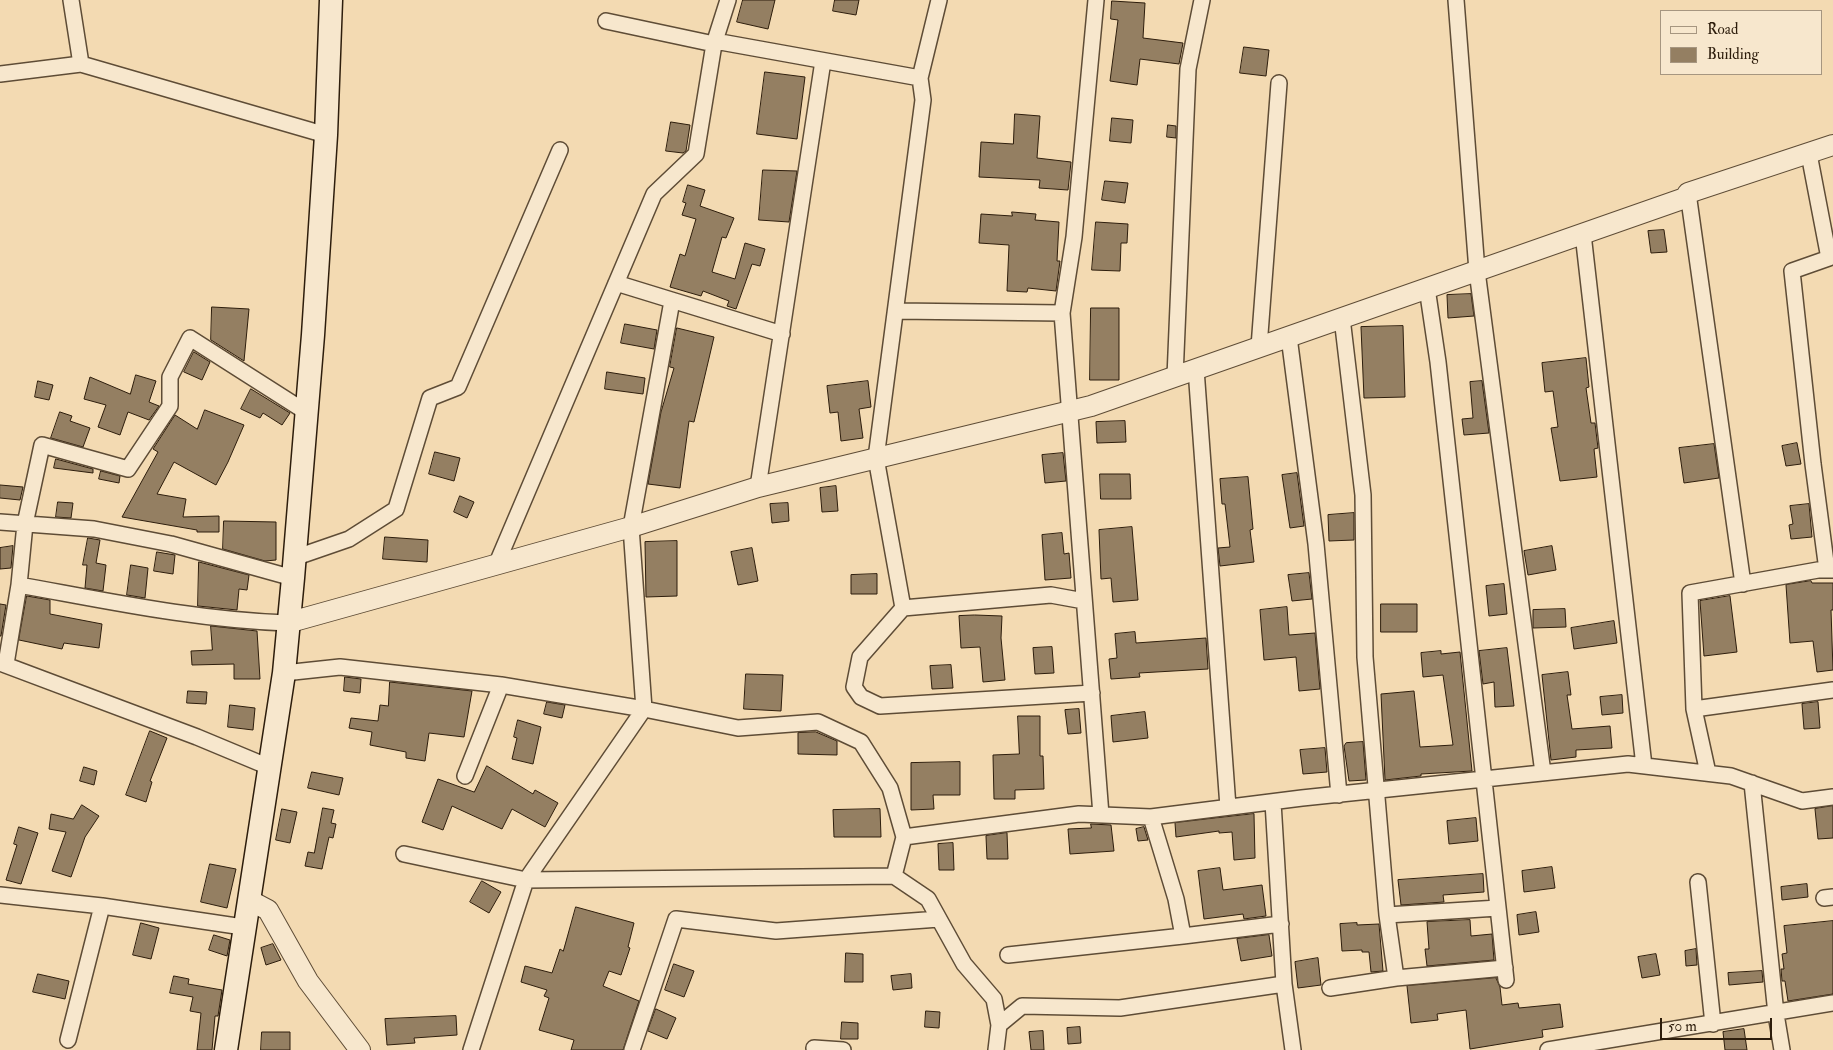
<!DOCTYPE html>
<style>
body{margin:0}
#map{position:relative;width:1833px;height:1050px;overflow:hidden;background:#f3dab2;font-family:"IM FELL Double Pica",serif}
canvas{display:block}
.legend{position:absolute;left:1660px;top:10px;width:162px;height:65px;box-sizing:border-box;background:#f7e7cd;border:1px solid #a69680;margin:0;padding:6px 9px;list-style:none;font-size:15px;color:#2d1d0c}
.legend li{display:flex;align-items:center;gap:10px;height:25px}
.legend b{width:25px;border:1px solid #a69680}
.scale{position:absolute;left:1660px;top:1018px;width:112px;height:22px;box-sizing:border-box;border:2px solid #2d1d0c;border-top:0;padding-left:6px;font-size:15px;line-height:18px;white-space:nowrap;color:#2d1d0c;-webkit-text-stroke:4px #f7e7cd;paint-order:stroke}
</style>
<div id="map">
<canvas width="1833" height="1050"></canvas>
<ul class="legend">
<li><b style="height:6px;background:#f7e7cd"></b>Road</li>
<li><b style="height:14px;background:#947f62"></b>Building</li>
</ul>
<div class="scale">50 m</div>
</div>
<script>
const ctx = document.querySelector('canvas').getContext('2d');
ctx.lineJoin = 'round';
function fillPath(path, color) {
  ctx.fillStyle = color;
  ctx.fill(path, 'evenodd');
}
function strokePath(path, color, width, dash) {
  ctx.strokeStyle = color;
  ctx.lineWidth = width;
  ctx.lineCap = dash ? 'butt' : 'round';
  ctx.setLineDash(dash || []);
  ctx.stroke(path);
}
const building = new Path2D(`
 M743 0H775L768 29 737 22Z
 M835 0H859L856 15 833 11Z
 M1112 1 1145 3 1143 38 1183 43 1179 64 1140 59 1137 85 1110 81 1118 20 1111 19Z
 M1244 47 1269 50 1266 76 1240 73Z
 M765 72 805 77 797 139 757 134Z
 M1015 114 1040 116 1037 158 1071 162 1068 190 1039 188 1040 180 979 177 981 142 1013 144Z
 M1112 118 1133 120 1131 143 1110 141Z
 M671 122 690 125 686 151 683 153 666 151Z
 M1168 125 1176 126V138L1167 137Z
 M763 170 797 171 789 222 759 220Z
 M1105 181 1128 183 1125 203 1102 200Z
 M688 185 705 190 700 206 734 218 726 238 722 237 712 272 735 279 745 243 765 249 760 266 752 264 736 309 727 306 729 301 703 291 701 296 670 287 680 254 685 256 696 219 682 215 686 203 683 202Z
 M1012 212 1036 214 1035 220 1059 222 1057 261H1060L1056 291 1028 288 1027 292 1007 291 1009 245 979 243 981 214 1012 216Z
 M1096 222 1128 224 1127 243H1121L1120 271 1092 270Z
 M1664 230 1667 252 1651 253 1648 231Z
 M1471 294 1474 316 1448 318 1447 295Z
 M212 307 249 309 244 361 211 340Z
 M1091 308H1119V380H1090Z
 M625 324 657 330 654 349 621 343Z
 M1403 326 1405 397 1364 398 1361 327Z
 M677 328 714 337 694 422 689 421 680 488 648 484 661 412 674 368 670 367Z
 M194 352 210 362 202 380 184 372Z
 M1586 358 1589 387 1586 388 1591 423H1595L1598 448 1594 449 1597 477 1560 481 1551 428 1558 427 1553 391 1545 392 1542 363Z
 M607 372 645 378 643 394 605 389Z
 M136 375 156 381 149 402 159 406 149 420 128 412 120 435 98 427 106 405 84 399 90 377 130 394Z
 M38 381 53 385 49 400 35 397Z
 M868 381 871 407 859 409 863 438 841 441 838 412 830 413 827 386Z
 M1482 381 1489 433 1464 435 1462 419 1473 418 1470 382Z
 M251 389 290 413 282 425 263 413 260 418 241 409Z
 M205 410 244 425 228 462 216 485 174 462 157 494 186 499 183 517 219 516V532H197V530L122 517 158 452 153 449 175 415 197 429Z
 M60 412 72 416 70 421 90 428 83 447 51 438Z
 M1125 421 1126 442 1097 443 1096 422Z
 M1797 443 1801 464 1786 466 1782 446Z
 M1714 444 1719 478 1684 483 1679 448Z
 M435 452 460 458 454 481 429 474Z
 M1063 453 1066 481 1045 483 1042 455Z
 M56 459 93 469V473L54 468Z
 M101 471 120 476 119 483 99 479Z
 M1297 473 1304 526 1290 528 1282 475Z
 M1100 474H1130L1131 499H1101Z
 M1248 477 1253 529 1250 530 1254 562 1220 566 1218 548 1230 547 1225 504H1222L1220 479Z
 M0 485 23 487 20 500 0 498Z
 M836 486 838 511 822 512 820 488Z
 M460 496 474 502 467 518 454 512Z
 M58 502 73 503 71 518 56 517Z
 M788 503 789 521 772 523 770 504Z
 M1809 504 1812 537 1791 539 1789 525 1793 524 1790 506Z
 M1354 513V540L1329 541 1328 515Z
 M224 521 276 522V560L265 561 223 549Z
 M1132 527 1138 600 1113 602 1111 578 1101 579 1099 530Z
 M1062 533 1064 554 1069 553 1071 578 1045 580 1042 535Z
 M385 537 428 540 427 562 383 559Z
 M88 538 100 540 96 563 106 565 103 591 85 588 87 565H83Z
 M677 541V596L646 597 645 542Z
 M13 546 11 568 0 569V548Z
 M1552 546 1556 570 1528 575 1524 551Z
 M752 548 758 581 738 585 731 552Z
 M157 552 175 555 173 574 154 571Z
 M199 562 249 575 247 590 239 589 237 610 198 606Z
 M131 565 148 568 145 598 127 595Z
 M1309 573 1312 599 1292 601 1288 575Z
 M877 574V594H851V575Z
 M1811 581 1812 583H1833V610H1831L1833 670 1817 672 1813 641 1790 643 1786 585Z
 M1504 584 1507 614 1489 616 1486 586Z
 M27 596 50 600V614L102 624 99 648 64 643 62 649 19 640Z
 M1730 596 1737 652 1704 656 1700 601Z
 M0 604 6 605 1 636H0Z
 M1381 604H1417V632H1381Z
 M1287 607 1289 635 1315 633 1320 689 1299 691 1296 657 1264 660 1260 610Z
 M1565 609 1566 627 1533 628V610Z
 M975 615 1002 616 1001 638 1005 680 983 682 980 647 961 648 959 616Z
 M1614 621 1617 643 1574 649 1571 628Z
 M211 626 257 631 260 679H234V664L192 665 191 651 212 650Z
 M1135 632 1136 643 1206 638 1208 669 1139 673 1140 677 1111 679 1109 659 1117 658 1115 634Z
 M1052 647 1054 673 1035 674 1033 648Z
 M1507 648 1514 706 1495 707 1494 682 1483 684 1479 651Z
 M1441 651V654L1460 652 1472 771 1421 774V776L1385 780 1381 694 1414 691 1420 747 1453 745 1443 675 1423 677 1421 653Z
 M951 665 953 688 932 689 930 666Z
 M1568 672 1571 695H1567L1572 729 1610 726 1612 748 1576 750V757L1551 760 1542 675Z
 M746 674 783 675 781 711 744 709Z
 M345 677 361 679 360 693 344 691Z
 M390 682 472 691 464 737 429 733 425 761 406 758V752L370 745 372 732 349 728 351 718 378 721 380 705 388 706Z
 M188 691 207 692 206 704 187 703Z
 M1622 695 1623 713 1602 715 1600 697Z
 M547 702 565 705 562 718 544 714Z
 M1818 702 1820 728 1804 729 1802 704Z
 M230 705 255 708 253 730 228 727Z
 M1079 709 1081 733 1068 734 1065 710Z
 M1145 712 1148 738 1113 742 1111 716Z
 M1018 716H1040V756H1043L1044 789 1015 790V799H994L993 755 1019 754Z
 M518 720 541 727 533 764 512 759 517 738 514 737Z
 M150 731 167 738 150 781 152 782 146 802 126 795Z
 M816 732 837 741V755L798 754V733Z
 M1363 742 1366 780 1349 781 1344 746 1346 743Z
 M1325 748 1327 772 1303 774 1300 750Z
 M960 762V795H933L934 809 911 810V763Z
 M487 766 533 794 535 790 558 803 545 827 512 809 502 829 452 806 443 830 422 822 438 779 474 792Z
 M84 767 97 771 94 785 80 781Z
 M312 772 343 778 339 795 308 788Z
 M82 805 99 816 85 837 71 877 52 871 66 832 49 829 51 814 73 819Z
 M1833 806V838L1818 839 1815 809Z
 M323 808 334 810 331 823 336 824 333 838 329 837 322 869 305 866 308 852 314 853Z
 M282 809 297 812 290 843 276 840Z
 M880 809 881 837H834L833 810Z
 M1254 814 1255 858 1234 860 1232 832 1219 833V831L1176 837 1175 823Z
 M1476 818 1478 841 1449 844 1447 821Z
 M1091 824 1111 825 1114 851 1070 854 1068 829 1091 828Z
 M19 827 38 833 21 884 6 880 17 845 14 844Z
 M1144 827 1148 840 1138 841 1136 829Z
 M1007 833 1008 859H987L986 836Z
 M953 843 954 870H939L938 844Z
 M210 864 236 869 227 908 201 902Z
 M1552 867 1555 888 1524 892 1522 871Z
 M1220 868 1223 890 1262 885 1266 916 1244 919 1243 914 1204 919 1198 871Z
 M1483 874 1484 892 1443 895 1444 902 1401 905 1398 880Z
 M482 881 501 892 489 913 470 902Z
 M1807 884 1808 897 1782 900 1781 887Z
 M576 907 634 923 628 947 630 948 621 975 609 971 603 986 639 1001 623 1050H571L574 1040 539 1030 549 998 544 996 547 990 521 982 525 966 552 973 560 949 563 951Z
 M1536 912 1539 932 1519 935 1517 915Z
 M1470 920 1471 936 1492 934 1494 960 1427 966 1425 949H1429L1427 922Z
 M1833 921V994L1788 1001 1785 981H1782L1781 969H1784L1782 954 1787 953 1784 926Z
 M141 923 159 928 151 959 133 955Z
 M1357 923V925L1379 924 1383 971 1371 972 1369 952H1362V950L1342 951 1340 924Z
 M214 935 230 940 227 956 209 950Z
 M1269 935 1272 956 1241 961 1237 939Z
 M273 944 281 960 266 965 261 948Z
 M1696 949 1697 965 1686 966 1685 951Z
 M846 953 863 954V982H845Z
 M1656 954 1660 975 1642 978 1638 957Z
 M1318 958 1321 985 1298 988 1295 962Z
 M674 964 694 971 684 997 665 990Z
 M1762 971 1763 982 1729 985 1728 973Z
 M38 974 69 981 65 999 33 992Z
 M911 974 912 988 893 990 891 976Z
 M174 976 189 979 188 984 222 990 218 1016H215L212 1050H197L201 1013 190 1011 193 997 170 993Z
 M1496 978 1500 987 1502 1005 1518 1003 1519 1008 1560 1004 1563 1027 1542 1030 1543 1037 1470 1049 1466 1010 1437 1014 1438 1020 1411 1023 1407 986Z
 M656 1009 676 1018 667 1039 648 1031Z
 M926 1011 940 1012 939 1028 925 1027Z
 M456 1016 457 1035 414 1038 415 1043 387 1045 385 1019Z
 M842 1022 858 1023V1039H841Z
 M1080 1027 1081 1043 1068 1044 1067 1028Z
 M1744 1029 1747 1050H1725L1723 1032Z
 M1043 1031 1044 1050H1031L1029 1032Z
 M262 1032H290V1050H261Z`);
fillPath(building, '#947f62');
strokePath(building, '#2d1d0c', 1);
const minor = new Path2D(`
 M71 0 81 64 326 135
 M1096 0 1074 237 1062 313 1101 815
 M1456 0 1477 271 1543 773
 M606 21 714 44
 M715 41 920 78
 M0 74 81 64
 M1809 154 1829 258 1792 271 1813 464 1827 570
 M1688 193 1743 584
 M1583 234 1644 766
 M616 283 782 334
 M1427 288 1438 362 1506 980
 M896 311 1062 313
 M1342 318 1363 495 1365 657 1387 915 1396 978
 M1289 337 1316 544 1339 795
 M1259 347 1279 83
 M1196 369 1228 807
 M1175 377 1188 69 1202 0
 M758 487 823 61
 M0 522 94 529 171 544 293 578
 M294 558 349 539 396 509 430 398 458 387 560 150
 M497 563 654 194 696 154 714 44 728 0
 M19 585C108 601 196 620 287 623
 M1084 601 1051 595 903 608 860 657 854 687 861 697 880 706 1092 693
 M903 608 876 458 923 100 920 78 939 0
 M0 663 197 737 269 767
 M6 664 19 585 25 524 42 445 128 469 170 406V377L190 338 306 412
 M284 673 340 667 501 685 644 709 738 728 818 722 861 742 890 788 904 837 1079 814 1151 817 1302 798 1628 764 1731 776 1802 801 1833 797
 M1694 709 1833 690
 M1708 773 1694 709 1690 593 1818 570H1833
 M465 776 501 685
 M1752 783 1776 1014 1782 1050
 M1151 817 1176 899 1183 936 1281 924
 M904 837 894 876 928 899 964 964 994 999 999 1025 996 1050
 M404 854 526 880 894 876
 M1698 882 1713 1024
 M0 895 102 906 243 927
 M1824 898 1833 897
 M1387 915 1498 908
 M1008 955 1183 936
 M1284 984 1293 1050
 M1330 988 1396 978 1505 968
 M999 1025 1022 1006 1120 1008 1284 984 1273 802
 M68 1040 102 906
 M814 1048 843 1050
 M471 1050 526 880 644 709 631 527 672 301
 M632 1050 676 919 776 931 939 919
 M1548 1050 1833 1003`);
const tertiary = new Path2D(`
 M287 623 631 527 758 487 1091 406 1685 198 1688 193 1833 145
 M249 900 268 910 308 981 360 1050`);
const secondary = new Path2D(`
 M226 1050 284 673 293 578 313 335 326 135 331 0`);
strokePath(minor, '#5e4c36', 18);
strokePath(tertiary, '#5e4c36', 22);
strokePath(secondary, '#2d1d0c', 25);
strokePath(minor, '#f7e7cd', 15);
strokePath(tertiary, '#f7e7cd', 20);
strokePath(secondary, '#f7e7cd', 22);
</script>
